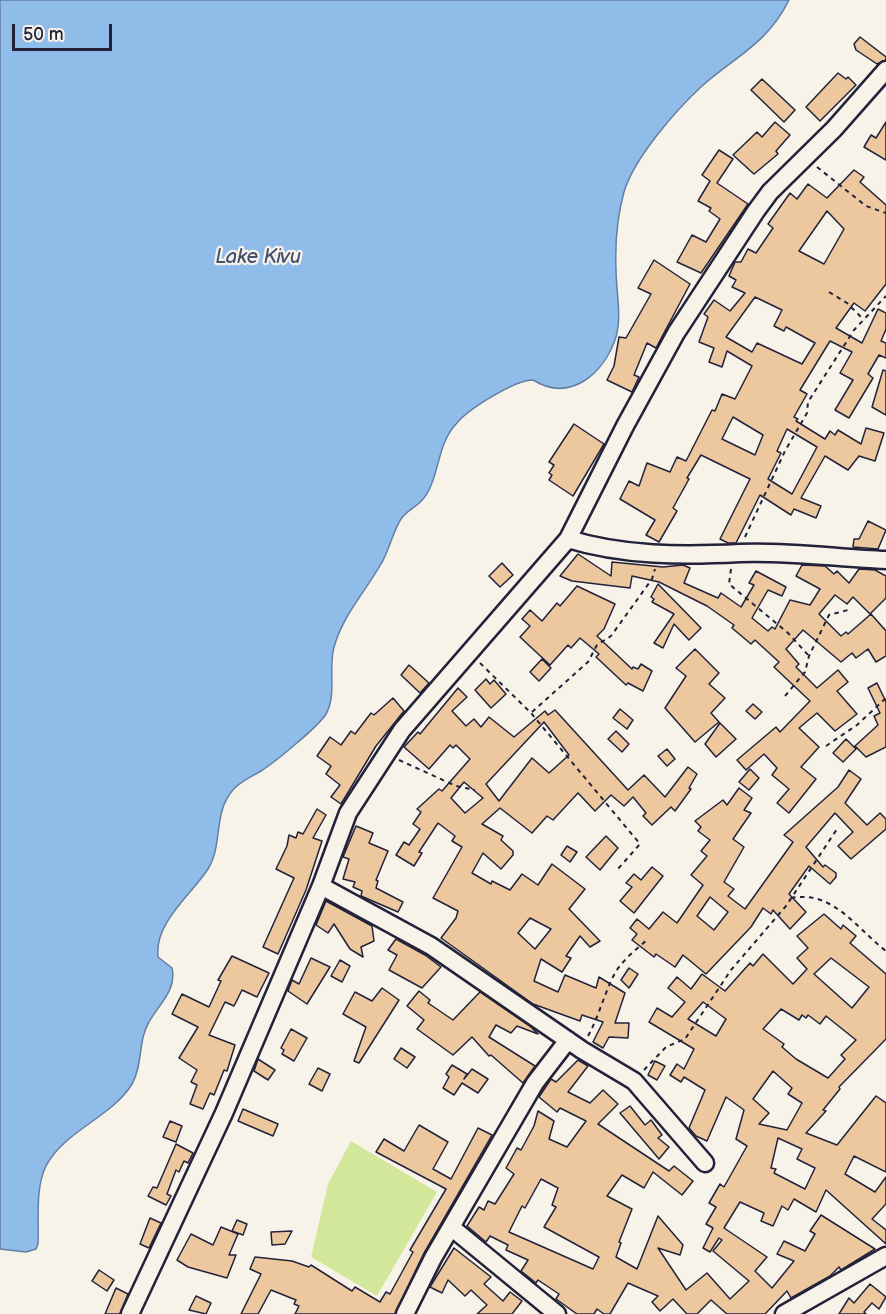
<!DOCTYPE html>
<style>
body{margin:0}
#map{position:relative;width:886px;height:1314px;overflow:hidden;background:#f7f3e8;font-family:"Balsamiq Sans",sans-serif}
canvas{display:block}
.scale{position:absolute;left:12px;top:24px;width:100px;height:27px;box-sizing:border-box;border:3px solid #22223b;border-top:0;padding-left:8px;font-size:18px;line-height:21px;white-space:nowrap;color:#22223b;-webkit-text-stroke:4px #f7f3e8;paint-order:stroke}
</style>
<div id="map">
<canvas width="886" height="1314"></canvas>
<div class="scale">50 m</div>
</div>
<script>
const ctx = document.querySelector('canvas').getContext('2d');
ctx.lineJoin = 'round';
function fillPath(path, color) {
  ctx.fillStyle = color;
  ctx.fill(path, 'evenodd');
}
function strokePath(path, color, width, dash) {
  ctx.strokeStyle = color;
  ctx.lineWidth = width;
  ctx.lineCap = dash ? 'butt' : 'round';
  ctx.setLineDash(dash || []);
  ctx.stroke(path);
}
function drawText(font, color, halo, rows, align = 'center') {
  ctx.font = font + ' "Balsamiq Sans",sans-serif';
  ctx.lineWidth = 4.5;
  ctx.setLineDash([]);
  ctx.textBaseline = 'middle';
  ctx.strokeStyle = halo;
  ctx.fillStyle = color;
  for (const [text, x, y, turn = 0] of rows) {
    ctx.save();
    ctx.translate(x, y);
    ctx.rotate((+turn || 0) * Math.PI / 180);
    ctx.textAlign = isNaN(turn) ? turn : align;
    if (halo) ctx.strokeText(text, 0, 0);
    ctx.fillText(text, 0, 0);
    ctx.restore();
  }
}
fillPath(new Path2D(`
 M351 1141 437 1192 377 1296 311 1257 328 1184Z`), '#d3e79b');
const water = new Path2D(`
 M0 0H789C768 43 736 56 702 86 676 110 634 158 624 192 617 217 615 243 616 269 616 292 622 315 616 337 604 374 570 403 533 380 515 380 468 409 456 424 438 444 440 468 429 490 420 508 409 507 401 519 393 531 389 551 381 564 365 592 343 615 334 647 328 668 337 695 326 714 318 727 275 762 261 771 251 777 239 782 232 791 213 814 223 845 208 869 191 895 154 923 158 957L172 968C177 990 159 1004 149 1022 138 1040 143 1065 132 1084 112 1117 64 1131 46 1166 35 1188 39 1220 38 1244L36 1249 26 1252 0 1249Z`);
fillPath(water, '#90bce9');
strokePath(water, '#647ea3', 1.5);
const building = new Path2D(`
 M860 37 886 57V60L877 64 856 50 854 44Z
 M838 73 846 79 848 77 856 85 820 121 806 107Z
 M762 79 795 110 784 122 751 90Z
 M775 122 790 135 776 151 778 154 754 174 733 155 757 132 762 137Z
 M886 122V160L864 147 871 135 876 138Z
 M719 150 733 159 717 183 748 204 701 273 677 262 692 235 706 242 720 219 709 211 711 208 698 201 710 181 702 175Z
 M854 170 864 177 860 182 886 205V284L865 311 854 303 836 328 862 343 878 309 886 313V329L881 341 886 343V358L879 355 868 374 873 378 849 418 835 410 853 380 840 373 852 352 830 341 800 390 807 394 794 417 798 419 796 421 825 439 830 431 835 435 838 430 861 444 866 428 884 433 875 461 859 456 848 470 825 456 801 498 821 506 816 518 794 509 791 515 760 495 736 543H728L720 539 750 479 701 455 687 478 689 479 673 508 677 511 659 542 646 535 655 520 620 499 629 481 639 486 647 463 670 472 677 457 686 461 712 410 715 411 722 394 735 399 752 366 727 351 722 367 709 362 714 348 699 342 708 317 704 314 714 300 730 311 745 293 732 287 736 280 729 276 735 262H741L748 249 756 253 773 228 768 224 790 193 797 199 808 184 827 198ZM827 211 844 229 824 264 799 251ZM755 297 782 310 774 326 784 331 786 327 815 343 802 364 757 343 752 352 726 337ZM733 417 763 435 755 455 722 439ZM787 429 817 447 792 494 768 479 781 453 777 451Z
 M654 260 690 284 656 348 647 343 634 375 639 377 632 392 607 380 614 366 619 337 626 338 651 294 638 288Z
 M883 370 886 371V415L872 407Z
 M574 424 604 444 573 496 549 480 552 475 549 473 554 465 549 462Z
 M868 521 886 530 878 549 853 547 854 539H859Z
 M578 554 611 576 612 562 663 567 683 565 690 568 684 583 718 598 721 593 741 607 754 585 749 583 756 571 786 587 782 596 768 590 752 618 768 631 772 627 775 629 790 600 810 605 820 589 796 576 802 565 825 566 834 574 837 571 849 583 859 569 875 570 886 576V598L870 614 853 597 847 604 835 595 819 614 841 636 846 632 848 634 871 614 886 631V656L876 662 868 649 856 658 852 653 841 662 803 630 786 649 799 664 796 667 817 688 838 670 848 682 837 691 857 714 835 731 817 713 799 728 819 747 801 767 816 779 789 813 777 803 789 789 772 775 777 768 764 754 746 770 737 760 776 727 780 732 810 701 774 667 779 662 755 640 751 644 732 628 734 625 707 606 659 582 632 576 630 588 572 581 560 576Z
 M502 563 513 575 500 587 489 576Z
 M658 584 701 628 689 640 674 624 663 648 654 643 674 614 652 602 654 599 651 597Z
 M577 586 615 604 604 629 597 636 632 669 633 667 638 669 641 664 652 671 643 691 628 683 626 685 596 657 599 654 580 638 571 648 568 645 550 665 520 637 530 626 522 619 530 610 542 621 557 603 560 606Z
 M695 649 719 673 709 684 725 698 711 713 719 722 695 742 665 708 686 676 676 668Z
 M542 659 551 668 539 681 530 672Z
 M409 665 429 683 420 693 401 675Z
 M486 679 490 684 494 680 506 694 491 708 475 690Z
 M877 683 886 702V747L866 757 855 746 878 725 874 716 880 713 868 688Z
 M458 688 467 697 452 711 466 726 474 719 481 727 489 717 514 737 545 711 548 715 555 710 628 790 644 775 665 797 688 767 697 774 689 788 691 789 675 811 671 807 652 825 643 816 646 813 633 797 624 806 611 795 595 811 578 793 553 820 547 816 532 833 500 808 482 824 503 836 501 840 513 851V855L501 869 483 853 472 873 491 884 492 881 510 890 522 874 538 885 552 864 585 889 569 909 600 941 590 947 580 936 566 956 571 958 562 972 541 959 534 981 558 992 565 975 596 988 599 977 625 993 615 1023H629L628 1038 609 1037 603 1048 593 1042 603 1022 582 1015 580 1021 533 1004 441 938 456 918 458 911 433 898 462 847 452 841 455 836 438 823 419 852 422 853 414 866 396 855 404 842 409 845 420 829 413 824 421 812 417 809 439 789 442 791 470 759 456 745 453 748 450 745 429 769 404 747 418 732 420 734ZM544 722 569 755 549 773 532 758 499 801 486 784ZM464 782 483 798 465 813 451 798ZM530 918 551 929 535 949 518 933Z
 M393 698 404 711 376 746 341 804 331 797 340 785 326 774 331 766 317 756 330 737 341 745 351 731 355 734 371 713 374 715Z
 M753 704 762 712 755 719 746 711Z
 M620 709 633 720 627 729 613 718Z
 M720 723 736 739 716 757 705 744Z
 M616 731 629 744 622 752 608 739Z
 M846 739 856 749 843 762 833 753Z
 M667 749 675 759 667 766 658 756Z
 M750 769 759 778 749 790 739 782Z
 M849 770 861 779 845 803 867 825 880 813 886 819V829L851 859 838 846 853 832 835 813 806 847 823 867 825 865 836 873V877L830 884 809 866 789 894 806 912 790 929 773 910 771 914 763 908 751 927 706 974 683 955 675 967 656 954 654 957 632 940 637 934 630 928 637 919 649 929 663 912 677 923 703 885 691 875 707 856 701 851 710 840 698 831 701 827 695 821 723 800 727 805 739 788 752 798 744 810 751 813 733 839 744 847 724 882 734 889 728 896 745 909 793 842 784 835 838 787ZM710 897 728 912 714 930 697 916Z
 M317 809 326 815 313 838 322 841 306 890 278 954 263 947 294 878 276 869 287 846 289 835 296 838 298 832 303 834Z
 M356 826 373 833 369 843 388 851 376 880 378 881 376 888 403 902 398 912 361 896 362 891 353 887 355 882 343 879 349 859 343 857Z
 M606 836 618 848 600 870 586 857Z
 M567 846 577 852 570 862 561 855Z
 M652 867 663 876 634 913 620 901 632 887 626 883 634 874 641 880Z
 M326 901 372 926 374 941 361 947 363 957 350 949 334 924 328 933 316 925Z
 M824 914 841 929 843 925 856 936 850 943 886 974V1039L839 1087 840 1089 823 1110 826 1111 806 1133 837 1145 876 1096 886 1103V1172L854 1156 845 1174 875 1192 886 1177V1204L872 1219 886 1230V1244L826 1190 816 1212 794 1199 788 1210 782 1206 773 1226 761 1221 764 1213 740 1202 724 1228 767 1257 755 1271 772 1288 794 1261 777 1254 784 1241 805 1251 815 1234 810 1231 821 1215 875 1249 841 1270 839 1267 830 1276 791 1298 787 1291 765 1314H727L711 1300 697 1314H687L673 1299 660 1311 652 1302 658 1296 628 1283 610 1314H604L597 1309 594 1314H577L556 1299 559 1294 538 1280 536 1283 521 1271 528 1260 506 1250 508 1245 490 1236 486 1242 467 1226 479 1207 484 1210 488 1201 495 1204 514 1174 506 1168 517 1148 521 1150 534 1126 538 1111 554 1121 549 1139 567 1147 586 1121 560 1108 557 1112 539 1097 551 1079 556 1082 578 1060 588 1066 568 1092 590 1103 603 1090 618 1104 598 1124 669 1171 674 1166 693 1181 682 1195 653 1172 644 1188 622 1175 607 1196 632 1209 619 1242 621 1243 616 1257 637 1269 658 1216 683 1245 680 1255 658 1248 686 1290 707 1273 730 1299 749 1281 713 1251 722 1240 719 1238 710 1252 703 1248 713 1228 706 1224 716 1207 709 1203 720 1184 724 1187 747 1146 736 1139 744 1110 726 1097 707 1141 696 1136 689 1128 705 1090 684 1077 681 1082 670 1075 677 1064 684 1069 694 1049 649 1022 657 1008 672 1017 685 1002 668 988 677 977 691 989 702 974 725 991 750 963 753 966 763 954 793 984 807 969 797 958 808 948 797 936ZM831 958 869 987 852 1008 814 974ZM703 1002 726 1019 716 1036 688 1019ZM781 1009 799 1020 802 1015 806 1018 808 1015 820 1024 826 1016 856 1040 841 1055 845 1059 828 1078 796 1059 782 1047 784 1044 763 1029ZM773 1071 792 1088 788 1094 802 1103 787 1130 759 1124 769 1113 753 1099ZM778 1138 802 1149 797 1159 815 1168 805 1189 774 1173 776 1169 771 1168ZM541 1179 558 1188 552 1205 556 1207 544 1227 599 1257 593 1269 509 1232 522 1206 525 1208Z
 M396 939 425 955 441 967 422 988 389 970 397 955 388 950Z
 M232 956 269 973 257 997 242 990 234 1006 225 1002 209 1035 235 1045 227 1071 224 1070 214 1095 210 1093 203 1109 190 1104 197 1085 191 1082 197 1070 179 1058 198 1027 172 1014 182 994 209 1007 221 981 218 980Z
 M311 958 330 967 307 1004 288 991 292 980 299 984Z
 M340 960 350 966 342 982 331 976Z
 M629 968 638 974 629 988 621 980Z
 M382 988 399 1000 359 1063 354 1061 366 1027 343 1014 355 992 372 1001Z
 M419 991 430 1000 428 1003 453 1020 480 992 531 1027 538 1034 517 1026 511 1033 496 1025 489 1037 535 1066 523 1083 491 1055 489 1056 472 1037 453 1055 417 1029 424 1020 407 1006Z
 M291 1029 307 1038 294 1061 282 1054 284 1050 281 1048Z
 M401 1048 415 1057 407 1068 394 1059Z
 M258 1059 275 1070 268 1080 254 1071Z
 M655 1061 665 1066 657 1080 648 1075Z
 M452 1065 467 1074 464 1079 472 1069 488 1079 478 1093 462 1083 454 1095 443 1088 449 1077 446 1074Z
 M318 1068 330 1074 322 1091 309 1084Z
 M630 1106 645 1125 651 1120 662 1135 658 1138 669 1147 659 1159 620 1113Z
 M243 1109 278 1124 273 1136 238 1121Z
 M170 1121 182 1126 176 1142 163 1137Z
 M419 1125 448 1142 433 1169 451 1179 478 1128 492 1135 424 1253 395 1314H295L299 1306 294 1304 296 1300 271 1290 258 1314H241L261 1274 250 1269 255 1257 292 1261 309 1267 311 1265 352 1291 355 1287 380 1302 386 1292 390 1294 413 1252 410 1250 446 1189 376 1152 384 1139 404 1151Z
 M176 1144 193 1153 188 1163 184 1161 179 1172 176 1170 167 1194 171 1196 166 1205 148 1196 153 1187 157 1188Z
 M150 1218 161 1223 149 1248 140 1244Z
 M237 1220 247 1224 243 1235 232 1231Z
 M221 1227 238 1234 229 1255H236L227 1278 188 1267 177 1260 191 1234 213 1245Z
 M292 1231 285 1244 272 1245 271 1232Z
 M454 1248 491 1277 484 1284 503 1301 510 1292 522 1301 512 1314H477L487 1305 471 1290 465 1296 448 1280 442 1293 430 1287Z
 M99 1270 114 1280 107 1291 92 1281Z
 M870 1284 886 1297 879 1309 872 1303 864 1312 866 1314H839L849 1298 854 1303Z
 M116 1288 128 1294 120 1314H105Z
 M196 1296 211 1303 206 1314 189 1310Z`);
fillPath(building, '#edc89e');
strokePath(building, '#22223b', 1.5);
const minor = new Path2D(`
 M568 539C623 556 683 556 740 553 788 551 838 558 886 560
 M321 886 431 946 582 1050 634 1081 705 1163
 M451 1227 557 1314
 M130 1314 224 1113 321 886 348 813 402 730 568 539 625 426 676 333 756 211 770 192 834 129 886 70
 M405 1314 433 1258 535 1083 568 1040
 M784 1314 886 1256`);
strokePath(minor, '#22223b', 21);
strokePath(new Path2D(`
 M817 167 866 206 886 213
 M829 292 847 303 864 320
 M745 537 785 451 807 413 808 402 854 330 886 296
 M731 569 729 584 788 633 809 656
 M480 663 531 713 640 844 617 870
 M785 696 805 672 809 656 829 615 848 610
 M532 712 588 662 597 645 611 636 652 579 655 569
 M826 746 857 725 886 698
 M399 760 456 786 475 790
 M791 898C833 890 855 927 886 951
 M588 1036C598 1018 603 998 612 979 619 963 634 951 647 940
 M644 1070 666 1047 685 1039 731 970 786 906 837 829`), '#22223b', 2, [4.5, 4.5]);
strokePath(minor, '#f7f3e8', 16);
drawText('italic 20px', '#43506f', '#f7f3e8', [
 ["Lake Kivu",258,258]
]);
</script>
